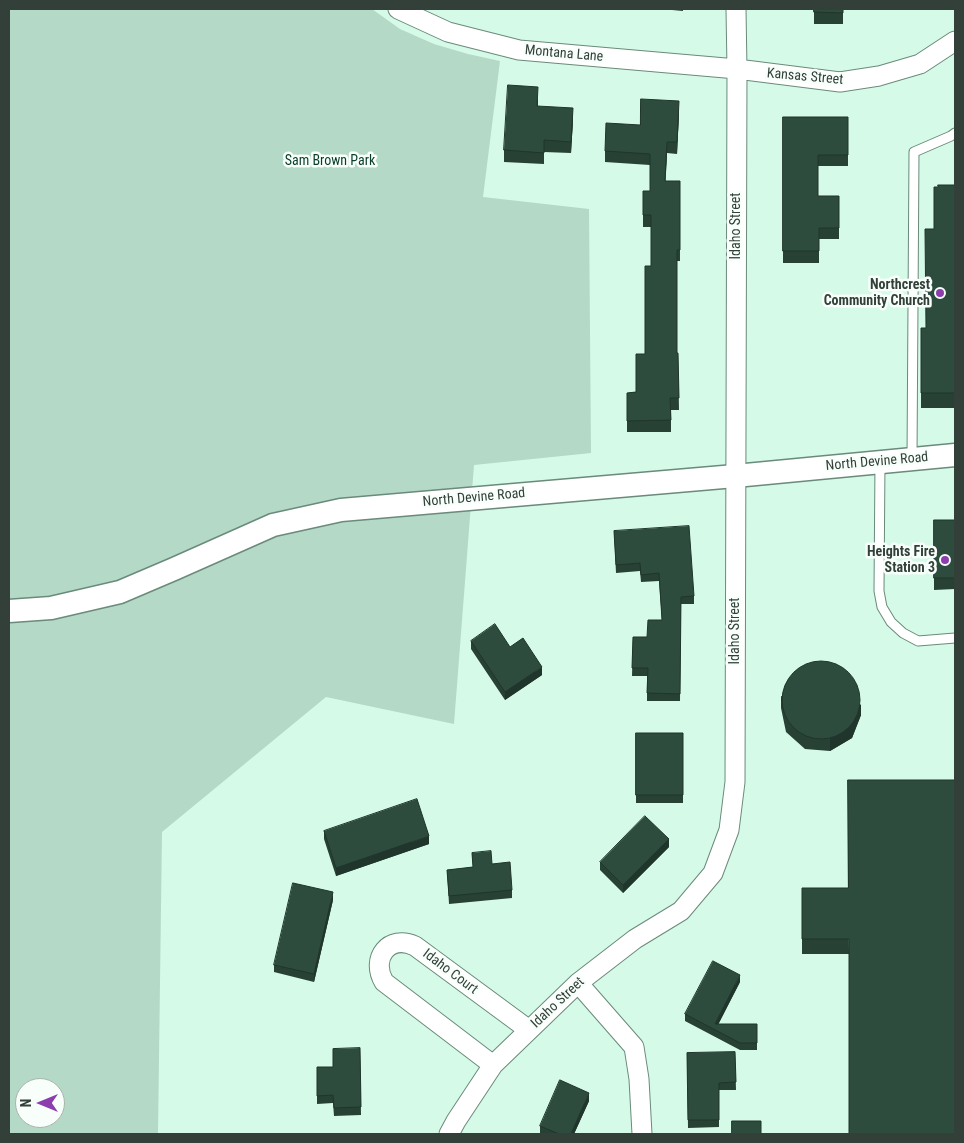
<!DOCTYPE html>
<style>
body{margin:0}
#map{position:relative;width:964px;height:1143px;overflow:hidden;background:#d6fae8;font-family:"Roboto Condensed",sans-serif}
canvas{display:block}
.frame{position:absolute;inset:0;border:10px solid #324039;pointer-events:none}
.north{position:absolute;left:15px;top:1078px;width:50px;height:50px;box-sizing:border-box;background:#f8fffb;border:1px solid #a9b3ad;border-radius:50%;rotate:270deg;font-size:14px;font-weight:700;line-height:20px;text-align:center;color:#324039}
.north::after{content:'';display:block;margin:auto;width:18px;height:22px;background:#8c3eae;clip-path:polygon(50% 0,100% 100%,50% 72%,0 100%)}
</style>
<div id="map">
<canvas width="964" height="1143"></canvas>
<div class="frame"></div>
<div class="north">N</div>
</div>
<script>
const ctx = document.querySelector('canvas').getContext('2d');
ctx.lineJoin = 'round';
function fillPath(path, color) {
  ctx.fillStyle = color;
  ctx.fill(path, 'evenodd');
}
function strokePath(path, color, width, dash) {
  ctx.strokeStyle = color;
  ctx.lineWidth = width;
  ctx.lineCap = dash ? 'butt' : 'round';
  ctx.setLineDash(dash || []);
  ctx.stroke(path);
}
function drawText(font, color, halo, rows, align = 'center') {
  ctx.font = font + ' "Roboto Condensed",sans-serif';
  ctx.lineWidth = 5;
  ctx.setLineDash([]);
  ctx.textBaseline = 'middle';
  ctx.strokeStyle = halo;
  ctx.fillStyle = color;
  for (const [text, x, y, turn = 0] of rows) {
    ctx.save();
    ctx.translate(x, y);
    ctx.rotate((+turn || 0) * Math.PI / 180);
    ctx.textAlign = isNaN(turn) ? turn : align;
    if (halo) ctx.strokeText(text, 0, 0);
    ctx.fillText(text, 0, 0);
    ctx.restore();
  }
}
fillPath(new Path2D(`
 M9 9H372L400 29 434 44 468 54 500 61 483 197 589 209 591 453 474 465 454 724 326 697 162 832 158 1134H9ZM25 1088H55V1118H25Z`), '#b4d9c7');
const service = new Path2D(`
 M912 458 914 152 951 136 955 133
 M880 462 879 591 882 607 891 622 903 633 918 641 955 638`);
const minor = new Path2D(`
 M398 9 448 32 519 50 737 69 840 82 879 76 920 64 955 41
 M578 983 634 1047 639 1079 642 1134
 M493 1065 384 982C370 958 389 934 415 946L529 1030
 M449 1134 456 1121 493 1065 578 983 635 939 681 911 713 873 729 830 735 782 737 69 736 9`);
const tertiary = new Path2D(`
 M9 611 51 608 120 592 174 569 273 525 341 510 735 476 955 455`);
strokePath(service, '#6a8a7b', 11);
strokePath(minor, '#6a8a7b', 21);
strokePath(tertiary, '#6a8a7b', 25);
strokePath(service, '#fff', 9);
strokePath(minor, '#fff', 19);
strokePath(tertiary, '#fff', 22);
fillPath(new Path2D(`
 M661 9H683V11Z
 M814 9H843V24H814Z
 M538 98V106L573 120 571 153 544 152V164L504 162V150Z
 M679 113 677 154 667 153 665 181H680V261H677V353H678L679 410H671V432H627V393L636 392 645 354 651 266V227H643V191H650V165L605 162V151L640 125Z
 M783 117H848V166H818V196H839V239H819V263H783Z
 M955 185V408H921V328H926L934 229 938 187Z
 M934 520H955V589L934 590Z
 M614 531 694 596V604H681L680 701H647V676H632L633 637H647L662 620 659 581 641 582 640 571 616 573Z
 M471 641 542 675 505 700 471 649Z
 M781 696 861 715 852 738 830 751 805 749 786 732 781 708Z
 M636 733H683V803H636Z
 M324 831 429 844 336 876 324 839Z
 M669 847 623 893 600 870V862Z
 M472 853 492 864 512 890V898L449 904 447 870 473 867Z
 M802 888H848L849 954H802Z
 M333 900 314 982 274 972V965Z
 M740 982 718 1024H757V1050H740L685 1021V1014Z
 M360 1048 361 1115 334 1116 333 1103 317 1104V1067H333Z
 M735 1052 736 1090H719V1127L688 1128 687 1053Z
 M589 1101 574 1134H542L540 1133V1126Z`), '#274135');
fillPath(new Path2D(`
 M679 101V113L677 154V142Z
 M573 108V120L571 153V142Z
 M667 142V153L665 193V181Z
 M542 667V675L505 700V692Z
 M861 704V715L852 738 830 751V739Z
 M429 836V844L336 876V868Z
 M669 839V847L623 893V885Z
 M333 892V900L314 982V974Z
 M740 975V982L715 1031V1024Z
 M589 1093V1101L574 1134H571Z`), '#20352b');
const building = new Path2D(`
 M814 9H843V13L814 12Z
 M508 85 538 87 537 106 573 108 571 142 544 140V153L504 150Z
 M641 99 679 101 677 142H667L665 181H680V250H677V353H678L679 398H670L671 420 627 421V393L636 392V354H645V266H651V215H643V191H650V154L605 151 606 123 640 125Z
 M783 117H848V155H818V196H839V228H819V251H783Z
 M938 185H955V393H921V328H926L925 229H934V187H938Z
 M934 520H955V578H934Z
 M689 526 694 596 681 597 680 694 647 693 648 668H632L633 637H647L648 620H662L659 573 641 575 640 563 616 565 614 531Z
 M495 624 510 647 523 638 542 667 505 692 471 641Z
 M782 700a39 39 0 1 1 78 0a39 39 0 1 1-78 0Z
 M636 733H683V795H636Z
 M848 780H955V1134H849V939H802V888H848Z
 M417 799 429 836 336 868 324 831Z
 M645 816 669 839 623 885 600 862Z
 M491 851 492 864 510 862 512 890 449 896 447 870 473 867 472 853Z
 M293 883 333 892 314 974 274 965Z
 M713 961 740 975 715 1024H757V1043H740L685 1014Z
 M360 1048 361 1107 334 1108 333 1095 317 1096V1067H333V1049Z
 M735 1052 736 1082 719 1083V1120H688L687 1053Z
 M560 1080 589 1093 571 1134H559L540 1126Z
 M732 1121H761V1134H732Z`);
fillPath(building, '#2d4c3e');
strokePath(building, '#20352b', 1);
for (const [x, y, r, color] of [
 [940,293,5,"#8c3eae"],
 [945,560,5,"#8c3eae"]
]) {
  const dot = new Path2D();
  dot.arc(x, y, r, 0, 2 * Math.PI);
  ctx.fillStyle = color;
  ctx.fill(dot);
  strokePath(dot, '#f8fffb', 2);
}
drawText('14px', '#324039', '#f8fffb', [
 ["Montana Lane",564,54,5],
 ["Kansas Street",805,77,5],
 ["Idaho Street",736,226,-90],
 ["North Devine Road",877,462,-5],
 ["North Devine Road",474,498,-5],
 ["Idaho Street",735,631,-90],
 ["Idaho Court",450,972,37],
 ["Idaho Street",558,1003,-43]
]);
drawText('14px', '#083d2a', '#f8fffb', [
 ["Sam Brown Park",330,161]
]);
drawText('bold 14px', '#324039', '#f8fffb', [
 ["Northcrest",930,285],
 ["Community Church",930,301],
 ["Heights Fire",935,552],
 ["Station 3",935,568]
], 'right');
</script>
